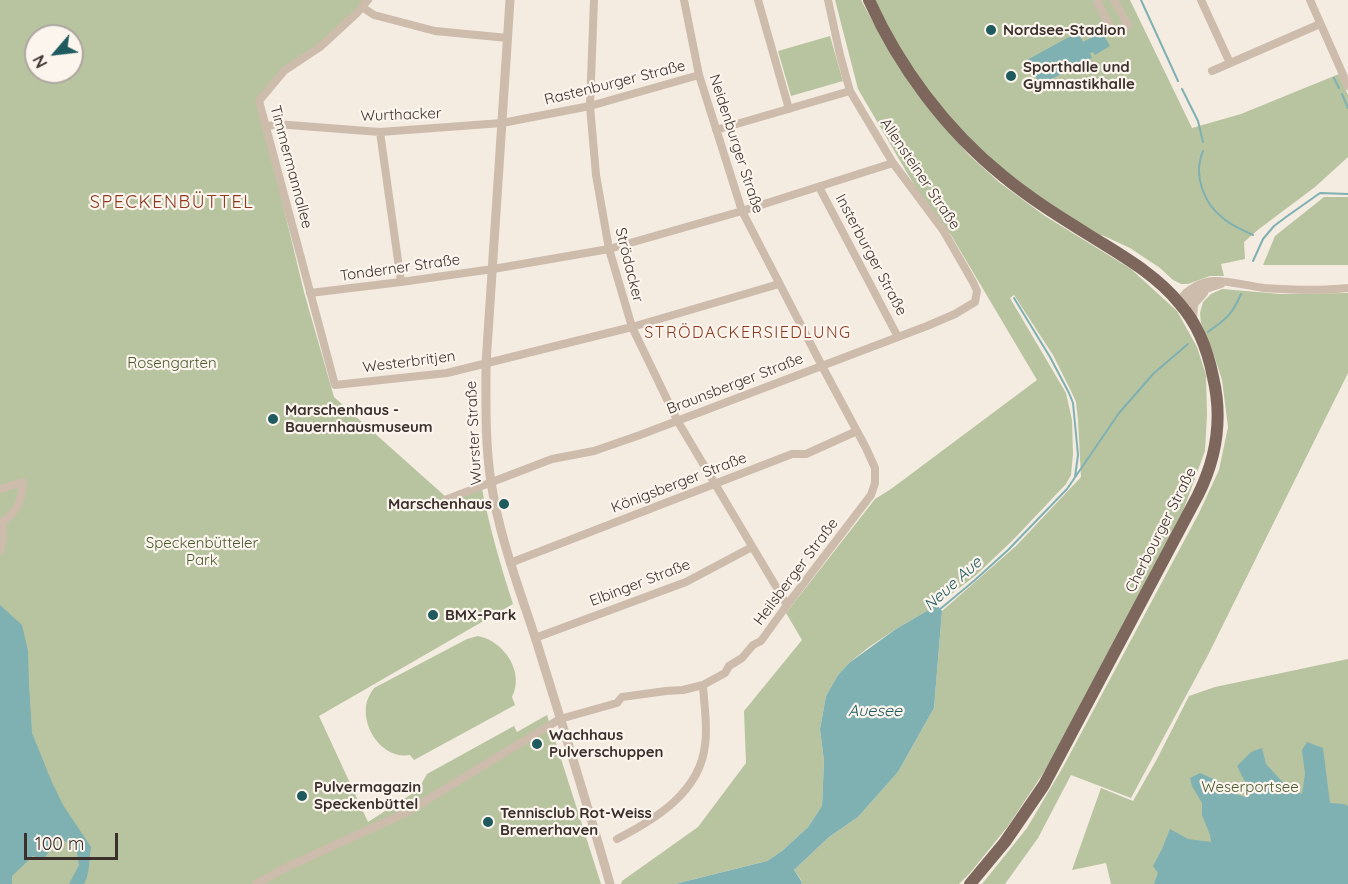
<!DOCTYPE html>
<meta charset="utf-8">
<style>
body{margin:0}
#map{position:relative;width:1348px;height:884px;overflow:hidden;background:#f4ebe1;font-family:Quicksand,sans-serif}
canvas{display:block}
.north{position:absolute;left:24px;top:24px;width:60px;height:60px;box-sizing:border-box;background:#fbf5ee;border:2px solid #aea6a0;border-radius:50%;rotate:242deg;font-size:16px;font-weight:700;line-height:24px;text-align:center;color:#3b302b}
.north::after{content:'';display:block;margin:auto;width:21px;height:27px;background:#1f5a5e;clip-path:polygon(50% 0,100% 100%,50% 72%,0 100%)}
.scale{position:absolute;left:24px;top:833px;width:94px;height:27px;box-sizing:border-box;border:3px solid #3b302b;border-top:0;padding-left:8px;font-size:18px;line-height:21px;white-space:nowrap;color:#3b302b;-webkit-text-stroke:4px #fbf5ee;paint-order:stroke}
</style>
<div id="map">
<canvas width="1348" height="884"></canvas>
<div class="north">N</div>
<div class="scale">100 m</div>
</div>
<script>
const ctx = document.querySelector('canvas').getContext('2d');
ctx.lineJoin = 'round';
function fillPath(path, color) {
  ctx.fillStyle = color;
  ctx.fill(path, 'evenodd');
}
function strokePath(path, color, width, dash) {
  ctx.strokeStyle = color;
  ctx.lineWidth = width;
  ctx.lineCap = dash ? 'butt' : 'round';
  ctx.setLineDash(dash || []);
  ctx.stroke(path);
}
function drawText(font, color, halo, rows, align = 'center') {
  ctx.font = font + ' Quicksand,sans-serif';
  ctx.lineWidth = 4.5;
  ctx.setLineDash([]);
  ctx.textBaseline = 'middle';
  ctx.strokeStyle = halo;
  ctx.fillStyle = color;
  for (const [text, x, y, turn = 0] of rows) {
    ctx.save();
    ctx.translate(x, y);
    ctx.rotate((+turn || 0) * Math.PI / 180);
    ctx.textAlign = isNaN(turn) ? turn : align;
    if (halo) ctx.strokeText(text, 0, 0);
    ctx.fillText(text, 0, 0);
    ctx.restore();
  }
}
fillPath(new Path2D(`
 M0 0H367L319 46 284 70 258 101 304 292 334 397 446 497 481 484C489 525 500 564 513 604L319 716 368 822 418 790 427 774 514 726 517 732 547 715 601 884H0ZM36 36H72V72H36Z
 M835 0H861L874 24 949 132 969 155 1000 183 1045 216 1131 269 1177 311 1197 347 1206 375 1207 415 1205 451 1183 511 1050 763 1008 826 970 873 959 884H801L802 881 794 870 829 837 858 817 898 772 934 708 942 611 1016 546 1081 477 1078 420 1076 402 1071 391 1053 355 1014 295 1010 298 1066 393 1072 420 1073 454 1071 475 1066 484 1012 541 975 576 937 605 896 629 869 647 849 663 838 675 826 696 820 729 824 761 822 806 808 827 782 851 767 861 675 884H621L622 881 698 827 746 763 744 711 802 640 786 613 875 499 891 489 1037 380 951 235 923 200 858 89Z
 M875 0H1130L1192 128 1241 114 1339 74 1348 95V157L1315 187 1259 229 1244 242 1245 259 1221 264 1224 276H1210L1188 284H1181L1173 280 1160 268 1130 248 1104 236 1100 235C1079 223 1058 209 1038 195 1028 189 1017 182 1008 174 951 128 905 66 875 0Z
 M830 36 843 81 791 96 778 51Z
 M1324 197H1348V265H1263L1275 236Z
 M1222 289 1281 294 1348 293V373L1208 655 1131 798 1071 775 1038 838 1005 884H982L1027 828 1063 767 1199 513 1219 470 1228 427 1222 380 1213 352 1201 323 1200 313 1203 302 1211 294Z
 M478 636C504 641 525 672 512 697L515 705 414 760 410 755C382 760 360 726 367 701 369 696 371 692 374 688L467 639Z
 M1348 659V884H1111L1106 863 1072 870 1101 788 1133 801 1157 759 1189 696 1215 687Z`), '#b8c4a0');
fillPath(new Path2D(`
 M1078 32 1083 42 1102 32 1110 46 1095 55 1093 52 1090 53 1092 58 1040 85 1027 60Z
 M0 605 22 625 28 651 29 685 32 733 51 780 63 805 91 847C89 859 90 874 84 884H69L79 865 76 847 59 838 43 860 33 856 12 876V884H0Z
 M937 605 942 611 934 708 898 772 858 817 829 837 794 870 802 882 801 884H675L767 861 782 851 808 827 822 806 824 761 820 729 826 696 838 675 849 663 896 629Z
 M1307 742 1323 748 1330 803 1344 804 1348 806V884H1154L1158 873 1153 866 1162 849 1170 829 1188 839 1211 842 1210 835 1202 815V803L1192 786 1190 778 1200 773 1218 781 1227 791 1245 797 1246 784 1237 766 1251 752 1262 748 1266 764 1289 789 1302 794 1305 774 1302 750Z`), '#7fb0b2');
strokePath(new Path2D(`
 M1141 0 1178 81
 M1334 78 1339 88
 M1182 89 1198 121 1203 142
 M1342 94 1348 108
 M1203 151C1193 175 1203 203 1224 219 1232 226 1243 230 1253 235
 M1253 261 1263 239 1274 226 1286 217 1320 193 1348 194
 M1014 298 1050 357 1069 393 1073 403 1078 455 1075 477
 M1208 332C1226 319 1232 315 1241 294
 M939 610 975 580 1008 550 1067 489 1119 413 1154 373 1188 344`), '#7fb0b2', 2);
strokePath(new Path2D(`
 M368 0 357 13 320 47 284 71 259 101 335 385 447 373 632 327 779 284
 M594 0 590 106 596 175 609 249 632 327 677 420 787 605
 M758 0 789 109
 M1099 0 1097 2 1114 33 1128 25 1114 0
 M1201 0 1230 63
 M1310 0 1348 86
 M362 7 374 15 435 31 508 38
 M1212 71 1320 24
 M266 127 276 124 380 132 502 123 590 106 699 75
 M716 130 850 91
 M380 132 401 282
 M819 187 898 337
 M310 293 401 282 493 269 609 249 742 211 893 163
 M1180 303C1182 291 1201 282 1213 281 1227 280 1248 286 1264 288 1292 290 1320 291 1348 288
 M1180 303 1187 302 1203 290 1221 284
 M1193 320 1194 304 1204 293
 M0 489 23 482C22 502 16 513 0 524
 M445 500 552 459 594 451 640 435 927 326 955 314 975 302 977 291 973 282 943 230 893 163 850 91 840 55 828 0
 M0 551 3 537 2 523
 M510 563 792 454H806L857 431
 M535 638 686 582 752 547
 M617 839C656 819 700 792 705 745 708 726 704 705 703 685
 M256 884 285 868 407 812 560 719 617 703 622 697 666 691 683 690 703 685 725 673 729 666 742 658 753 645 761 641 787 605 871 495 875 483V468L866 448 822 366 742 211 699 75 684 0`), '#cdbbac', 8);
strokePath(new Path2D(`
 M510 0 486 364C486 404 485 443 491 482 499 536 519 588 536 640 561 721 587 802 610 884`), '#cdbbac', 9);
strokePath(new Path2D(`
 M869 0C899 67 946 130 1003 176 1032 200 1065 220 1097 240 1126 258 1157 276 1179 303 1197 323 1208 351 1213 377 1223 419 1217 457 1198 495L1044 785 1005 842 970 884`), '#7d675c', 12);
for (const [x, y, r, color] of [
 [991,30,6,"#1f5a5e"],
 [1011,76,6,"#1f5a5e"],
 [273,419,6,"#1f5a5e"],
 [504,504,6,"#1f5a5e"],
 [433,615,6,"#1f5a5e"],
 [537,744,6,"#1f5a5e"],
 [302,796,6,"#1f5a5e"],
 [488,822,6,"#1f5a5e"]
]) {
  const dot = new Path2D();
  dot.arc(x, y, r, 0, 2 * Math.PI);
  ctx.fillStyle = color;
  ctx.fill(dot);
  strokePath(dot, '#fbf5ee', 2);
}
drawText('bold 15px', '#3b302b', '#fbf5ee', [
 ["Nordsee-Stadion",1003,30],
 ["Sporthalle und",1023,67],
 ["Gymnastikhalle",1023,84],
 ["Marschenhaus -",285,410],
 ["Bauernhausmuseum",285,427],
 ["Marschenhaus",492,504,"right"],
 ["BMX-Park",445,615],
 ["Wachhaus",549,735],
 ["Pulverschuppen",549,752],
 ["Pulvermagazin",314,787],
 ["Speckenbüttel",314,804],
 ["Tennisclub Rot-Weiss",500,813],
 ["Bremerhaven",500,830]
], 'left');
drawText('15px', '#3b302b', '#fbf5ee', [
 ["Rastenburger Straße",615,83,-14],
 ["Wurthacker",401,115,-2],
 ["Neidenburger Straße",736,144,72],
 ["Timmermannallee",291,167,75],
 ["Allensteiner Straße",920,174,56],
 ["Insterburger Straße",871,255,62],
 ["Strödacker",629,265,76],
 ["Tonderner Straße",400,268,-8],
 ["Westerbritjen",409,362,-7],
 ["Braunsberger Straße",735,384,-21],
 ["Wurster Straße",474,433,-93],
 ["Königsberger Straße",679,483,-21],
 ["Cherbourger Straße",1161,530,-63],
 ["Heilsberger Straße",796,572,-53],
 ["Elbinger Straße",640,583,-21]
]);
drawText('15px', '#4a5a2e', '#fbf5ee', [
 ["Rosengarten",172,363],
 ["Speckenbütteler",202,543],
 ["Park",202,560],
 ["Weserportsee",1250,787]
]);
ctx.letterSpacing = '1.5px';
drawText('16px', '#8c3b22', '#fbf5ee', [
 ["STRÖDACKERSIEDLUNG",748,333]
]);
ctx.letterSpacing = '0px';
drawText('italic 16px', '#1f5a5e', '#fbf5ee', [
 ["Neue Aue",953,584,-42],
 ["Auesee",875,711]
]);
ctx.letterSpacing = '1.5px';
drawText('18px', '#8c3b22', '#fbf5ee', [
 ["SPECKENBÜTTEL",172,203]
]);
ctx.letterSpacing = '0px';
</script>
